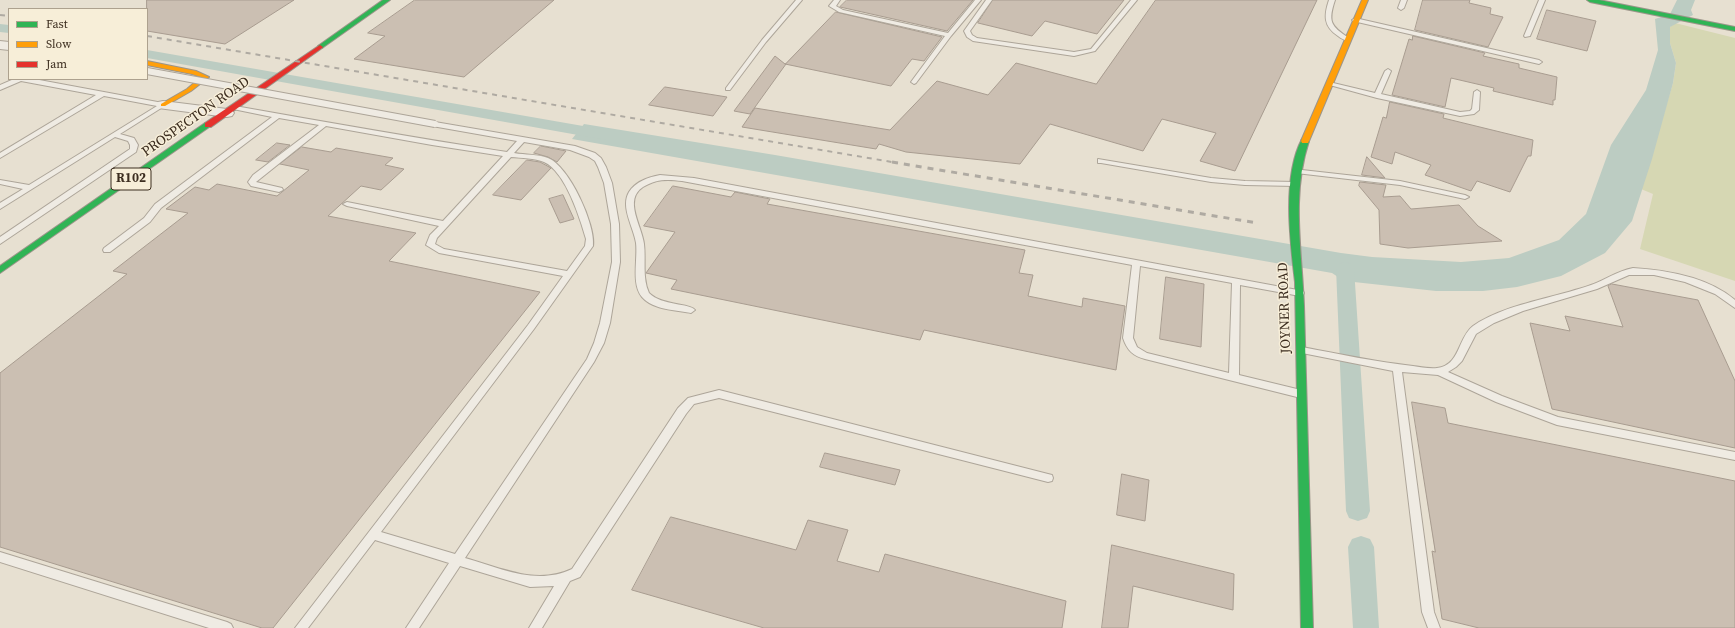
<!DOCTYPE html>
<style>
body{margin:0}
#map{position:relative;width:1735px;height:628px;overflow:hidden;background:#e7e0d1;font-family:"Source Serif 4",serif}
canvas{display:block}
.legend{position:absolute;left:8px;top:8px;width:140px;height:72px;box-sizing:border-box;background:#f7eed8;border:1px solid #ada18e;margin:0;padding:5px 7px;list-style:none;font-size:12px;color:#3d2e20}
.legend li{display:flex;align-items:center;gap:8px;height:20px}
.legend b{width:20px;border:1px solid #ada18e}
</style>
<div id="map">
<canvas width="1735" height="628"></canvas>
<ul class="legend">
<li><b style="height:5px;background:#30b455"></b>Fast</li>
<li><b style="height:5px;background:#ff9f0a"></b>Slow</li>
<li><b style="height:5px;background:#e5322d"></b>Jam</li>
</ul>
</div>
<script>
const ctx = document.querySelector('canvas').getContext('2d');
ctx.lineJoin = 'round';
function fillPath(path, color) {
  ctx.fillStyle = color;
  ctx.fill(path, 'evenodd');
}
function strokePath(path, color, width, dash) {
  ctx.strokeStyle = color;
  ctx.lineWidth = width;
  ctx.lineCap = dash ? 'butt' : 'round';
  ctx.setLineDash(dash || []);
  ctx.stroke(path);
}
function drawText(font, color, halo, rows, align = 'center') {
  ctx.font = font + ' "Source Serif 4",serif';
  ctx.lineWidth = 3;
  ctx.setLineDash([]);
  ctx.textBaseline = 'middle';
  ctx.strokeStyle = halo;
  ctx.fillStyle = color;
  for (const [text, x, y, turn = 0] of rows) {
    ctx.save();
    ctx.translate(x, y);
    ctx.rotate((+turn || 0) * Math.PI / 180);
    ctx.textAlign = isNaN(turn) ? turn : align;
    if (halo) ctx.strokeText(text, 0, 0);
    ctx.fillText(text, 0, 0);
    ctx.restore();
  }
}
fillPath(new Path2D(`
 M1675 23 1735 38V281L1640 249 1653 194 1641 189 1673 83 1676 63 1670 43V27Z`), '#d6d7b3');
fillPath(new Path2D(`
 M1677 0H1695L1691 10 1693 15 1670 27V43L1676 63 1673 83 1652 159 1632 221 1605 253 1561 276 1517 287 1483 291H1436L1354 282 1338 277 1332 273 572 139 584 124 775 155 1341 253 1372 257 1461 262 1509 258 1559 240 1586 214 1611 145 1646 90 1658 50 1655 19 1670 14Z`), '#bcccc2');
fillPath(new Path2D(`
 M0 24 9 25V33L0 32Z
 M147 50 606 130 612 132 614 135 612 138 606 140 147 58Z
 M1345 262 1352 264 1354 268 1370 511 1367 518 1358 521 1349 518 1346 511 1336 268 1338 264Z
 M1361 536 1370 539 1374 547 1379 628H1353L1348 547 1352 539Z`), '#bcccc2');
const building = new Path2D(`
 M147 0H294L225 44 147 31Z
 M415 0H554L464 77 354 59 385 36 368 33Z
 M847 0H973L947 31 840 7Z
 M993 0H1124L1097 34 1045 21 1032 36 978 23Z
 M1156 0H1317L1235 171 1200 161 1216 133 1162 119 1143 151 1050 124 1020 164 906 152 879 144 876 149 742 127 755 108 890 130 937 81 988 95 1016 63 1096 84Z
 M1423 0H1470L1469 3 1491 8 1490 14 1503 17 1488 47 1415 30Z
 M1547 10 1596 21 1587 51 1537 39Z
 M836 12 942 37 924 61 912 59 891 86 785 64H786L750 114 734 111 775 56 785 64Z
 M1413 36 1485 53 1483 56 1519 64V68L1557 77 1555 100H1553V105L1493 91 1494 88 1451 78 1445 107 1392 95 1409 39 1412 40Z
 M665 87 727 97 713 116 649 105Z
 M1390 102 1444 114 1443 118 1533 140 1531 156H1528L1510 192 1477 181 1471 191 1425 175 1431 165 1395 152 1392 164 1371 157 1383 117 1386 118Z
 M277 143 290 145 268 162 256 160Z
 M541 146 566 151 557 162 548 157 534 153Z
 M302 147 331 152 336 148 393 158 385 165 404 169 381 190 361 186 328 216 416 233 389 261 540 292 273 628H262L0 547V373L127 274 113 271 188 213 166 209 195 187 209 190 217 184 277 196 309 170 280 164Z
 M1367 157 1385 178 1362 175Z
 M527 160 540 162 551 168 521 200 493 195Z
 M1360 182 1386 185 1383 197 1400 196 1411 209 1459 205 1478 226 1502 241 1408 248 1380 244 1379 210 1359 186Z
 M673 186 731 197 735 192 770 199 767 204 1025 250 1019 273 1033 275 1028 296 1082 307 1083 298 1125 306 1116 370 924 330 920 340 671 289 677 280 646 273 675 232 644 226Z
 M563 195 574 219 560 223 549 199Z
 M1166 277 1204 284 1201 347 1160 339Z
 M1612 284 1698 300 1735 381V448L1552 409 1530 323 1570 331 1565 316 1623 327 1608 286Z
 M1412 402 1445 408 1448 423 1735 481V628H1479L1442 619 1432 551 1435 552Z
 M825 453 900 470 895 485 820 467Z
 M1122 474 1149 480 1145 521 1117 515Z
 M671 517 796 550 808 520 848 530 837 561 879 572 885 554 1066 601 1062 628H764L632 590Z
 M1112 545 1234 574 1233 610 1133 586 1128 628H1102Z`);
fillPath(building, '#cbbfb2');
strokePath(building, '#a89c90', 1);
const lane = new Path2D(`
 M796 0H802L766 42 730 90H726V88L762 40Z
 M834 0H840L836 6 843 10 948 33 975 0H981L951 36 916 83 914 84 911 82 945 36 839 12 829 6Z
 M986 0H992L970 31 972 35 977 38 1074 52 1091 49 1131 0H1137L1095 51 1074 56 973 41 967 37 964 31Z
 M1329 0H1335C1328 21 1330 26 1349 38V40C1345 41 1342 39 1338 36 1323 26 1324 15 1329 0Z
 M1401 0H1407L1404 8 1401 10 1398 8Z
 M1539 0H1545L1530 36 1525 37 1524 36Z
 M1355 18 1539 60 1542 62 1539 64 1353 21 1352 20Z
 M1388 69 1391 71 1381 94 1460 112 1470 111 1472 109 1474 92 1477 90 1480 92 1479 110 1474 114 1460 116 1377 98 1326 84 1329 82 1375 93 1385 71Z
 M14 79H34L163 103 166 105 120 134 134 138 138 145 136 152 0 244V237L130 149V145L128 141 115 137 0 209V203L23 189 0 184V180L29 185 157 106 104 96 0 158V153L96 95 21 81 0 90V85Z
 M235 106C325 122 415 138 507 152L517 141 432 126V122H435L575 146 595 153 601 158 606 167 612 183 619 224 620 262 610 323 604 343 594 362 465 558C501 568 536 586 572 569L678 408 688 398 719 390 1048 474 1052 475 1053 478 1052 481 1048 482 719 398 694 404 686 414 580 577 570 581 542 628H529L554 586 530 587 460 566 419 628H406L449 563 375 540 308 628H295L528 325 563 276 439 253 426 245 430 235 439 226 347 206 343 204 347 202 443 221 503 156 432 145 326 126 256 182 282 188 283 190 279 192 251 186 248 182 253 175 319 125 279 118 161 208 150 222 110 252H104L103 250 104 248 144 218 155 204 272 117 233 109 232 108ZM524 142 570 150 589 157 595 161 598 167 604 183 611 224 612 262 600 323 594 343 587 359 455 554 381 532 534 329 593 246C596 225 569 166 548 158 538 154 525 155 514 153ZM511 157C521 158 535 158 544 162 565 171 580 218 586 239L585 246 567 271 444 249 435 244 437 238Z
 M1098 159 1211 178 1245 181 1296 182 1300 184 1296 186 1245 185 1211 182 1101 163H1098Z
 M1293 169 1400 181 1465 195 1469 197 1465 199 1400 185 1296 173H1293Z
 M660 175 694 178 1303 291 1304 293 1303 295 1300 296 1240 285 1239 375 1301 390 1304 391 1306 394 1304 397 1301 398 1145 359C1133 356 1127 350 1123 338L1132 265 682 181C667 179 656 179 643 187 623 200 642 226 644 244 646 260 642 278 649 293 662 306 690 303 695 310L691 313C676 310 653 310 642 297 631 284 638 259 636 243 634 228 620 207 629 192 635 182 649 177 660 175ZM1140 266 1232 283 1229 373 1147 353 1137 347 1133 338Z
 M1633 268C1667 270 1708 277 1735 300V308L1715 294 1685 282 1654 275H1629L1597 289 1523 311 1494 323 1476 334 1462 361 1456 367 1448 372 1502 396 1558 417 1735 452V460L1557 425 1496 402 1438 375 1402 372 1434 612 1440 628H1428L1422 612 1393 371 1302 353 1299 352 1297 350 1299 348 1302 347C1339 354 1376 362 1413 366 1420 367 1430 369 1437 368 1460 366 1458 337 1473 326 1504 304 1555 298 1591 285 1605 280 1617 271 1633 268Z
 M0 552 227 622 231 624 233 628H209L0 562Z`);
const street = new Path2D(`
 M0 41 9 42V50L0 49Z
 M163 101 227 109 232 110 234 113 232 116 227 117 158 108 156 105 158 102Z`);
const fast = new Path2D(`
 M383 0H390L322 48H318V46Z
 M1587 0H1599L1735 27V31L1590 2Z
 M205 123H211L212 125 0 273V266Z
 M1302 139H1308L1309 141C1291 196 1302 250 1304 306 1307 414 1310 521 1313 628H1301L1295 282C1290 241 1282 176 1302 139Z`);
const slow = new Path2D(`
 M1362 0H1368L1309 141 1308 143H1302L1301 141Z
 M147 61 196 71 209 77 191 91 165 106H161V104L187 89 201 77 192 74 147 65Z`);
const jam = new Path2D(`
 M320 45 323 47 322 48 211 127H205V123Z`);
strokePath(lane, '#ada599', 2);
strokePath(street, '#ada599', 2);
strokePath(fast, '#9c958a', 2);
strokePath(slow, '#9c958a', 2);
strokePath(jam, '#9c958a', 2);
fillPath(lane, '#efebe3');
fillPath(street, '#efebe3');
fillPath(fast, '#30b455');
fillPath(slow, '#ff9f0a');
fillPath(jam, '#e5322d');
strokePath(new Path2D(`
 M0 15 9 16
 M147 36 898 163`), '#afaaa2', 2, [5, 5]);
strokePath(new Path2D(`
 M892 162 1257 223`), '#afaaa2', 3, [6, 6]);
const laneBridge = new Path2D(`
 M147 71 435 124`);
strokePath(laneBridge, '#ada599', 8, []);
strokePath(laneBridge, '#efebe3', 6);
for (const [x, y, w] of [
 [131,179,40]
]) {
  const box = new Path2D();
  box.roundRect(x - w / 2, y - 11, w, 22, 3);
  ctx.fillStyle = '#f7eed8';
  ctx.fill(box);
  strokePath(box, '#3d2e20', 1);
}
drawText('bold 13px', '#3d2e20', null, [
 ["R102",131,179]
]);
drawText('14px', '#3d2e20', '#f7eed8', [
 ["PROSPECTON ROAD",196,117,-35],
 ["JOYNER ROAD",1285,308,-92]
]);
</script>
